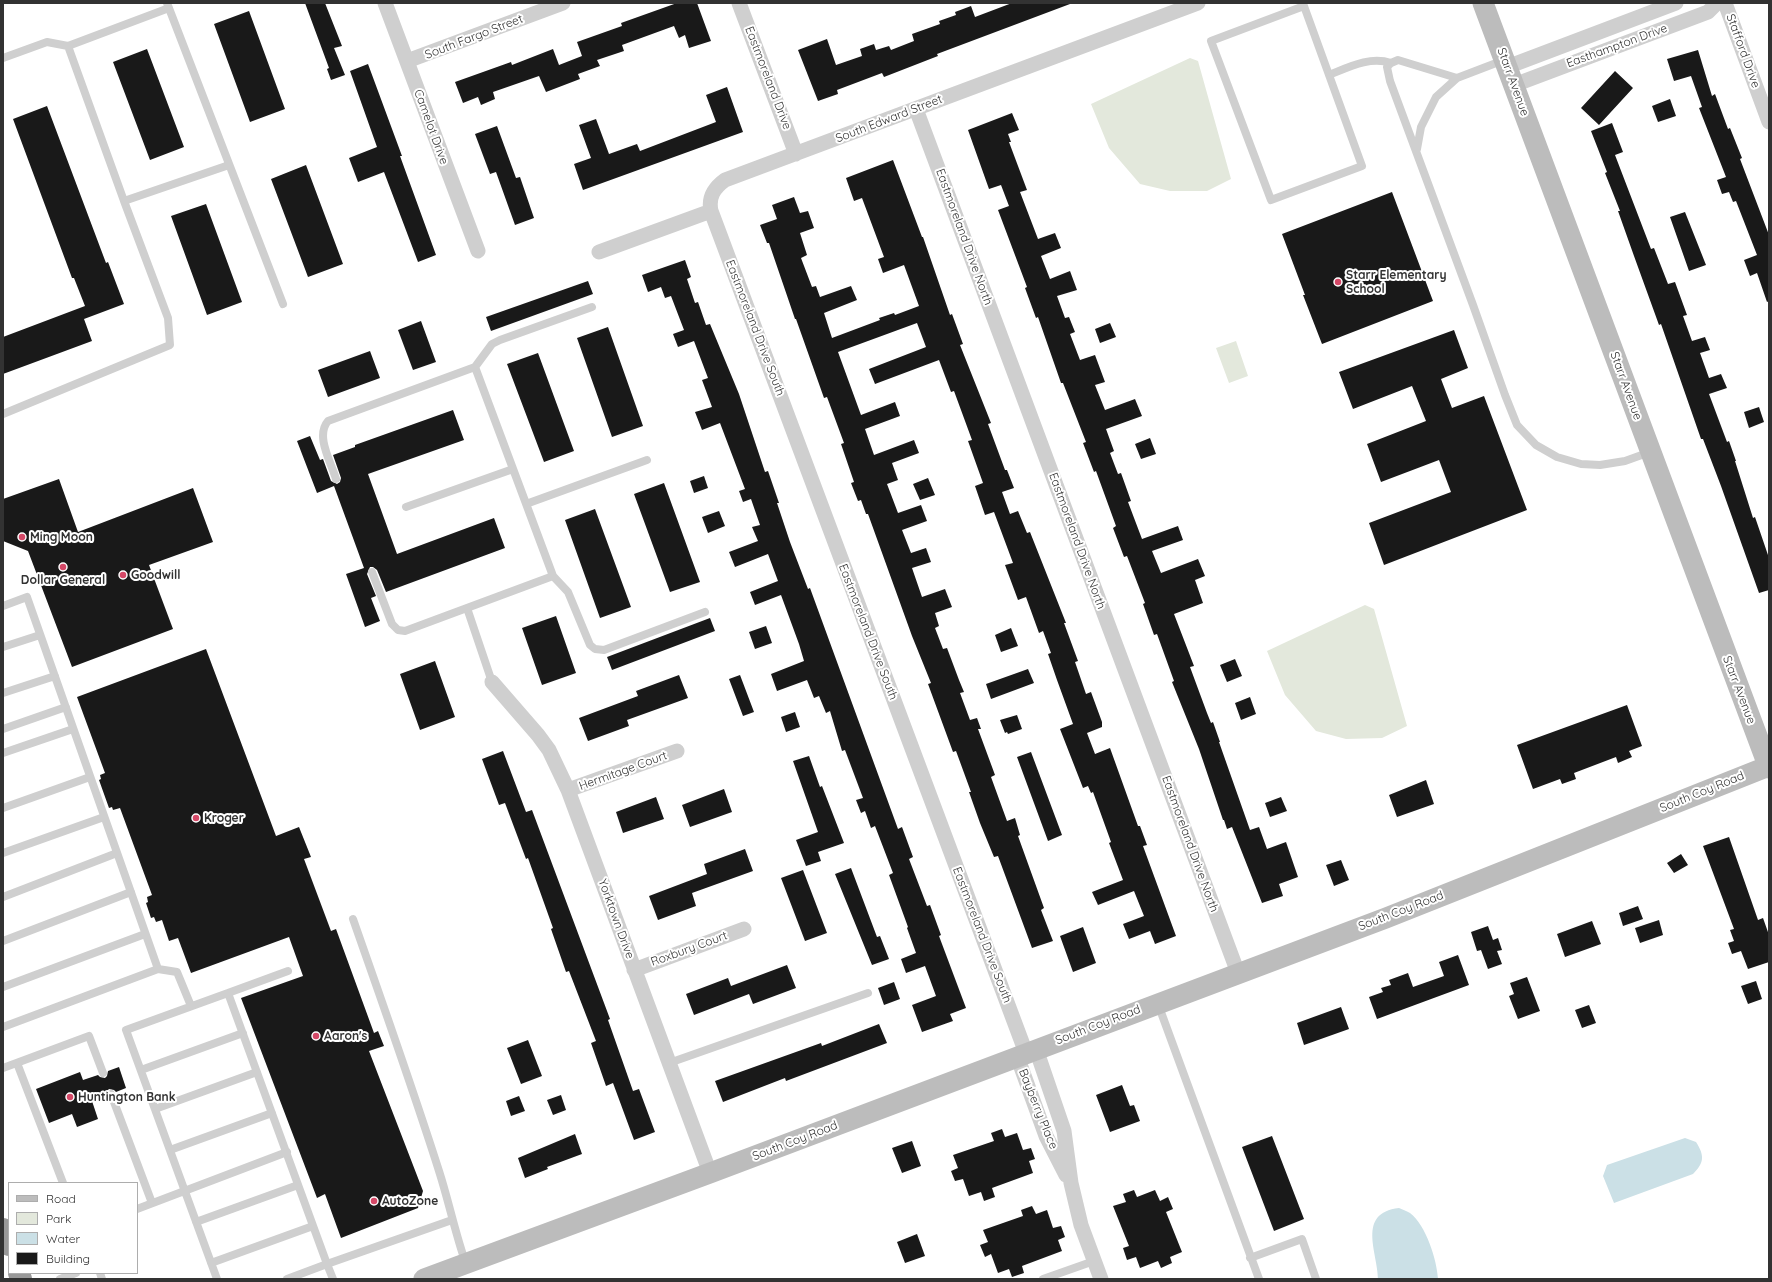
<!DOCTYPE html>
<style>
body{margin:0}
#map{position:relative;width:1772px;height:1282px;overflow:hidden;background:#fff;font-family:Quicksand,sans-serif}
canvas{display:block}
.frame{position:absolute;inset:0;border:4px solid #323232;pointer-events:none}
.legend{position:absolute;left:8px;top:1182px;width:130px;height:92px;box-sizing:border-box;background:#fff;border:1px solid #adadad;margin:0;padding:5px 7px;list-style:none;font-size:12px;color:#323232}
.legend li{display:flex;align-items:center;gap:8px;height:20px}
.legend b{width:20px;border:1px solid #adadad}
</style>
<div id="map">
<canvas width="1772" height="1282"></canvas>
<div class="frame"></div>
<ul class="legend">
<li><b style="height:5px;background:#bcbcbc"></b>Road</li>
<li><b style="height:11px;background:#e3e8dc"></b>Park</li>
<li><b style="height:11px;background:#cbe0e6"></b>Water</li>
<li><b style="height:11px;background:#191919"></b>Building</li>
</ul>
</div>
<script>
const ctx = document.querySelector('canvas').getContext('2d');
ctx.lineJoin = 'round';
function fillPath(path, color) {
  ctx.fillStyle = color;
  ctx.fill(path, 'evenodd');
}
function strokePath(path, color, width, dash) {
  ctx.strokeStyle = color;
  ctx.lineWidth = width;
  ctx.lineCap = dash ? 'butt' : 'round';
  ctx.setLineDash(dash || []);
  ctx.stroke(path);
}
function drawText(font, color, halo, rows, align = 'center') {
  ctx.font = font + ' Quicksand,sans-serif';
  ctx.lineWidth = 4;
  ctx.setLineDash([]);
  ctx.textBaseline = 'middle';
  ctx.strokeStyle = halo;
  ctx.fillStyle = color;
  for (const [text, x, y, turn = 0] of rows) {
    ctx.save();
    ctx.translate(x, y);
    ctx.rotate((+turn || 0) * Math.PI / 180);
    ctx.textAlign = isNaN(turn) ? turn : align;
    if (halo) ctx.strokeText(text, 0, 0);
    ctx.fillText(text, 0, 0);
    ctx.restore();
  }
}
fillPath(new Path2D(`
 M1190 58 1198 61 1231 179 1207 191H1170L1140 184 1109 148 1091 104Z
 M1236 341 1248 376 1229 383 1216 348Z
 M1365 605 1374 609 1407 726 1382 738 1346 739 1316 731 1285 695 1267 651Z`), '#e3e8dc');
fillPath(new Path2D(`
 M1685 1138 1696 1142C1705 1156 1704 1163 1693 1174L1614 1203 1603 1176 1607 1165Z
 M1399 1208C1403 1210 1407 1211 1410 1213 1426 1225 1437 1260 1438 1279H1378C1378 1253 1356 1213 1399 1208Z`), '#cbe0e6');
fillPath(new Path2D(`
 M305 3H325L342 46 334 48 345 75 331 80 327 69 329 68Z
 M677 3H697L711 41 689 48 685 35 679 38 674 26 622 45 624 51 597 60 600 66 578 74 580 79 546 92 539 76 493 92 495 99 481 105 478 97 463 103 455 82 511 62 512 65 553 49 559 65 582 56 577 42 622 26 621 23Z
 M1012 3H1070V4L937 54 938 56 884 77 882 73 837 90 838 94 818 101 798 50 827 39 836 65 862 56 860 49 874 44 876 50 889 46 891 50 914 41 912 34 940 24 939 21 956 15 955 12 971 6 975 17Z
 M249 11 285 109 250 122 214 24Z
 M147 49 184 147 150 160 113 62Z
 M1698 50 1712 96 1715 94 1728 129 1730 128 1742 158 1740 159 1769 235V301L1767 302 1757 273 1750 276 1744 260 1757 255 1736 201 1733 202 1729 192 1722 194 1717 180 1726 177 1699 108 1702 107 1691 76 1674 81 1667 59Z
 M368 64 402 156H400L436 255 418 262 384 172 358 182 349 158 377 147 350 71Z
 M1615 71 1633 88 1599 125 1581 108Z
 M727 87 743 132 583 190 574 164 591 158 579 125 596 119 609 154 637 144 640 151 716 122 706 95Z
 M1670 99 1676 116 1658 122 1652 106Z
 M47 106 106 263 108 262 124 304 84 319 92 341 3 374V337L85 306 74 278H72L13 119Z
 M1012 113 1019 130 1008 134 1011 142H1009L1027 190 1020 192 1038 239 1055 233 1061 248 1041 256 1050 279 1070 271 1077 290 1057 296 1065 318 1069 317 1075 332 1070 334 1080 360 1095 355 1105 382 1095 385 1105 410 1135 399 1142 416 1106 429 1114 451 1110 453 1118 474 1121 473 1131 501 1128 502 1142 539 1178 526 1183 540 1152 551 1161 573 1198 559 1205 576 1195 580 1203 603 1174 614 1194 666 1190 667 1207 713 1211 723 1213 722 1220 742H1219L1250 830 1259 827 1267 849 1286 842 1298 877 1279 884 1283 896 1262 903 1232 827 1227 829 1224 820H1223L1199 749 1172 682 1174 681 1157 634 1154 635 1143 604 1145 603 1127 556 1124 557 1113 528 1116 526 1096 471 1094 472 1083 443 1086 442 1063 383H1061L1038 317 1036 318 1025 288 1027 287 998 210 1009 206 1001 185 989 189 968 130Z
 M1612 123 1623 152 1615 155 1651 249 1654 248 1668 284 1675 282 1687 315 1683 316 1692 341 1705 337 1710 350 1700 353 1709 378 1721 374 1727 388 1709 394 1727 442 1729 441 1736 461H1735L1753 518 1755 517 1769 558V590L1759 593 1721 486 1703 439H1701L1661 324 1659 325 1634 256 1618 211H1620L1605 173 1607 172 1591 131Z
 M497 126 516 178 520 177 534 218 515 225 496 172 490 174 475 134Z
 M893 160 922 237H923L950 315 952 314 963 344 960 345 991 423 988 424 1005 470H1007L1014 488 1002 492 1010 514 1018 511 1027 533 1030 532 1066 623H1064L1078 661 1075 662 1086 694 1091 692 1102 722V727L1087 733 1095 754 1110 748 1138 826H1140L1147 845 1143 846 1176 936 1155 944 1150 931 1129 939 1123 924 1144 916 1134 891 1098 905 1092 892 1123 880 1109 843 1111 842 1093 792 1091 793 1088 786 1083 788 1060 729 1073 724 1057 680 1048 654 1051 653 1043 631 1039 633 1026 597 1018 600 1005 565 1013 563 994 512 985 515 975 486 983 483 968 441 972 440 954 391 951 392 939 360 875 384 869 369 926 347 917 323 838 352 861 415 895 402 900 416 865 429 874 455 914 440 919 453 892 463 898 480 887 484 898 513 921 505 927 521 902 530 911 553 926 548 931 562 912 568 922 597 945 589 952 607 935 613 939 626 935 628 943 649 947 648 959 680 964 692 960 693 970 720 977 718 981 729H978L995 775 991 777 1007 821 1015 818 1020 835 1018 836 1044 908 1041 910 1053 941 1032 948 998 856 994 857 980 823 969 792H971L956 751 953 752 928 684 931 683 912 636 868 514H866L861 500 858 501 851 483 854 482 841 444 844 443 827 397 824 398 796 319H795L769 243H767L760 225 777 219 772 205 794 197 800 213 808 211 814 228 800 233 807 255 801 258 812 287 816 286 820 297 851 286 857 300 824 313 832 338 880 320 879 318 894 313 895 315 919 306 904 265 883 273 878 259 884 257 862 198 854 201 846 178Z
 M306 165 343 264 308 277 271 179Z
 M1392 192 1433 301 1322 344 1303 295H1305L1282 234Z
 M206 204 242 302 207 315 171 216Z
 M1685 212 1706 265 1689 271 1670 217Z
 M685 260 691 277 687 279 695 303 698 302 706 325 710 324 739 394 765 472 768 471 779 503H777L790 542 808 589 810 588 898 829 902 827 913 857 909 859 927 906 930 905 941 935 939 936 966 1008 950 1014 953 1021 922 1032 912 1005 936 996 925 966 906 973 901 959 916 953 907 928 908 927 889 875 893 873 875 826 871 828 865 811 861 813 856 800 863 798 845 750 842 751 830 711 826 713 819 696 814 698 807 680 777 691 771 674 804 661 799 644 781 595 755 605 750 592 778 581 768 554 735 567 729 552 758 541 752 527 760 525 751 499 743 502 739 491 745 489 720 423 702 430 695 412 712 407 702 380 708 378 694 341 678 347 673 334 684 330 671 296 665 298 661 287 648 292 642 275Z
 M588 281 593 294 491 331 486 317Z
 M421 321 436 362 413 370 398 330Z
 M1110 323 1116 337 1100 343 1095 329Z
 M608 327 643 426 612 437 577 338Z
 M1454 330 1468 368 1441 379 1452 408 1484 396 1527 510 1384 565 1369 523 1451 492 1439 460 1381 482 1367 444 1426 421 1412 386 1353 409 1339 372Z
 M370 351 380 378 328 397 318 370Z
 M538 353 574 451 544 462 507 364Z
 M1759 407 1764 422 1749 428 1744 412Z
 M453 410 464 440 368 474 397 554 494 518 505 548 386 592 377 570 373 567H370L367 574 376 596 371 598 380 621 365 627 346 574 364 568 334 486 317 493 297 441 310 436 320 460 323 459 331 481 337 484 340 482 341 478 333 455 355 447V445Z
 M1150 438 1156 454 1141 459 1135 444Z
 M704 476 708 488 694 493 690 481Z
 M928 478 935 495 920 500 913 484Z
 M59 479 78 532 193 488 213 542 149 565 173 629 72 667 28 551 3 541V499Z
 M664 483 700 582 670 592 634 494Z
 M595 509 631 607 600 618 565 520Z
 M719 511 725 526 708 533 702 517Z
 M556 616 576 673 542 685 522 628Z
 M710 618 715 631 612 670 607 657Z
 M766 626 772 643 755 649 749 632Z
 M1011 628 1018 646 1001 652 995 635Z
 M206 649 276 836 299 827 311 857 304 859 331 931 336 929 374 1033 378 1031 384 1046 369 1051 423 1191 418 1208 341 1238 325 1194 317 1198 241 998 303 976 289 937 191 973 178 938 169 941 162 920 156 922 154 917 151 918 146 903 148 902 147 897 152 895 120 808 113 810 112 807 109 808 99 780 101 779 100 775 105 773 77 697Z
 M1235 659 1242 676 1227 682 1220 665Z
 M435 661 455 717 420 730 400 674Z
 M1028 669 1034 683 991 699 986 684Z
 M679 675 688 698 627 720 629 726 588 741 579 718 638 696 636 691Z
 M740 675 754 712 743 716 729 679Z
 M1250 697 1256 714 1241 720 1235 703Z
 M1627 705 1642 746 1629 751 1632 757 1618 763 1616 757 1574 773 1576 779 1562 784 1560 779 1533 789 1517 745Z
 M795 712 800 727 786 732 781 717Z
 M1017 715 1022 729 1008 734 1007 732 1005 733 1000 720Z
 M503 751 526 812 532 810 610 1019 608 1020 633 1091 639 1089 655 1132 634 1140 613 1083 606 1086 591 1043 596 1041 569 971 566 972 551 929 553 928 528 858 526 859 505 803 499 805 482 759Z
 M1031 752 1062 835 1048 841 1017 757Z
 M809 756 820 787 822 786 844 843 818 852 821 861 806 866 796 840 818 832 793 761Z
 M1426 780 1434 804 1397 817 1389 795Z
 M724 789 732 812 690 827 682 805Z
 M656 797 664 819 623 833 616 812Z
 M1281 797 1287 811 1270 817 1265 803Z
 M1729 837 1758 920 1763 918 1769 935V962L1748 969 1741 951 1732 954 1728 943 1734 941 1730 930 1734 929 1703 846Z
 M745 849 753 871 692 893 696 906 658 920 649 896 707 874 704 864Z
 M1681 854 1688 865 1674 873 1667 863Z
 M1341 860 1349 880 1334 886 1326 865Z
 M851 868 877 937 880 936 889 959 872 965 835 874Z
 M803 870 827 933 805 941 781 878Z
 M1638 906 1643 919 1623 926 1619 913Z
 M1659 920 1663 935 1640 943 1635 928Z
 M1592 921 1601 944 1565 957 1557 934Z
 M1488 926 1493 940 1498 938 1502 950 1497 951 1502 964 1488 969 1481 950 1477 951 1471 932Z
 M1083 927 1096 963 1073 972 1060 936Z
 M1458 955 1469 985 1377 1019 1369 997 1383 992 1381 988 1391 985 1389 980 1408 973 1413 987 1444 976 1439 962Z
 M787 965 796 988 753 1004 749 994 694 1015 686 994 728 978 731 986Z
 M1527 977 1540 1011 1518 1019 1509 996 1514 994 1510 983Z
 M1756 981 1762 999 1748 1004 1741 986Z
 M894 982 900 999 884 1005 878 988Z
 M1589 1005 1596 1023 1582 1028 1575 1010Z
 M1341 1007 1349 1029 1304 1045 1297 1023Z
 M879 1024 887 1043 786 1081 785 1078 723 1102 715 1081 821 1043 822 1046Z
 M528 1040 542 1076 521 1084 507 1048Z
 M119 1067 126 1088 116 1092 114 1090 109 1089 107 1091 106 1096 92 1101 98 1119 77 1127 72 1114 49 1123 36 1089 80 1072 83 1080 98 1075 100 1077 105 1078 107 1076 108 1071Z
 M1122 1085 1130 1106 1134 1105 1140 1121 1110 1132 1096 1095Z
 M561 1095 566 1110 553 1115 547 1100Z
 M519 1096 525 1111 511 1116 506 1101Z
 M1002 1129 1005 1137 1017 1133 1023 1150 1031 1148 1035 1159 1029 1161 1033 1173 992 1188 995 1197 984 1201 981 1192 969 1196 963 1179 955 1181 951 1171 958 1168 953 1155 994 1141 991 1133Z
 M575 1134 582 1154 547 1167 548 1169 525 1178 518 1158Z
 M1272 1136 1304 1219 1274 1231 1242 1147Z
 M912 1141 921 1166 902 1173 892 1148Z
 M1134 1190 1137 1197 1155 1190 1160 1201 1168 1197 1173 1209 1166 1212 1182 1252 1170 1257 1172 1263 1161 1268 1158 1261 1140 1268 1136 1257 1127 1260 1123 1248 1129 1246 1113 1206 1126 1202 1123 1194Z
 M1032 1206 1036 1214 1047 1210 1053 1228 1061 1226 1065 1237 1058 1240 1062 1251 1022 1266 1024 1273 1012 1277 1009 1269 998 1273 991 1254 985 1257 980 1245 988 1242 983 1230 1023 1216 1021 1210Z
 M917 1234 925 1256 905 1263 897 1242Z`), '#191919');
strokePath(new Path2D(`
 M167 3 283 304
 M1304 6 1362 166 1271 200 1211 41Z
 M68 46 124 201 229 165
 M3 58 47 42 68 46 169 8
 M1329 75C1349 67 1370 56 1391 63
 M1457 78 1398 60 1391 63 1387 67 1390 81 1473 305 1505 395 1517 425 1536 445 1557 457 1581 464 1600 465 1625 461 1650 452
 M1417 149 1421 127 1436 97 1457 78 1504 60
 M475 367 553 576 568 592 590 645 595 649 604 650 705 612
 M3 414 170 345 168 318 124 201
 M336 479C331 462 315 436 328 421L475 367 492 344 500 340 592 307
 M526 504 647 460
 M406 507 513 469
 M372 572 392 624 398 630 405 631 553 576
 M3 606 27 597 158 969 177 972 191 1006
 M467 608 492 682
 M3 647 40 635
 M3 693 55 676
 M3 729 66 707
 M3 753 73 729
 M3 808 90 777
 M3 853 104 817
 M3 897 117 853
 M353 919C382 1002 412 1086 439 1171 449 1202 455 1233 466 1264
 M3 941 131 892
 M3 987 145 934
 M228 993 288 971
 M1158 1004 1259 1279
 M3 1027 158 969
 M17 1063 63 1183
 M669 1063 868 993
 M3 1068 89 1036 103 1073
 M141 1070 243 1033
 M111 1094 152 1203
 M155 1109 257 1072
 M170 1150 272 1113
 M137 1209 287 1152
 M196 1222 298 1185
 M1250 1258 1302 1239 1316 1279
 M211 1263 313 1226
 M100 1273 102 1279
 M60 1279 76 1273
 M217 1279 126 1030 228 993 327 1264 287 1279
 M333 1279 327 1264 452 1220
 M1043 1279 1094 1261`), '#cfcfcf', 8);
strokePath(new Path2D(`
 M385 3 478 251
 M739 3 796 154
 M1725 3 1769 122
 M407 61 563 3
 M1507 67 1676 3
 M1514 85 1708 12 1717 3
 M916 109 1238 973
 M599 252 711 211
 M492 682 538 735 549 750 568 790 710 1173
 M568 790 677 751
 M634 970 744 929
 M1036 1049 1064 1131 1071 1183 1081 1225 1101 1279
 M1026 1053 711 211C708 197 714 188 725 180L1198 3
 M1017 1056 1046 1136 1066 1175`), '#cfcfcf', 15);
strokePath(new Path2D(`
 M1483 3 1769 768
 M424 1279 710 1173 1386 918 1769 766`), '#bcbcbc', 21);
strokePath(new Path2D(`
 M3 1229 9 1245
 M19 1273 21 1279`), '#999', 22);
for (const [x, y, r, color] of [
 [1338,282,4,"#d54867"],
 [22,537,4,"#d54867"],
 [63,567,4,"#d54867"],
 [123,575,4,"#d54867"],
 [196,818,4,"#d54867"],
 [316,1036,4,"#d54867"],
 [70,1097,4,"#d54867"],
 [374,1201,4,"#d54867"]
]) {
  const dot = new Path2D();
  dot.arc(x, y, r, 0, 2 * Math.PI);
  ctx.fillStyle = color;
  ctx.fill(dot);
  strokePath(dot, '#fff', 1.5);
}
drawText('12px', '#323232', '#fff', [
 ["South Fargo Street",474,37,-21],
 ["Easthampton Drive",1617,46,-20],
 ["Stafford Drive",1743,51,70],
 ["Eastmoreland Drive",768,78,69],
 ["Starr Avenue",1513,82,70],
 ["South Edward Street",889,119,-21],
 ["Camelot Drive",431,127,70],
 ["Eastmoreland Drive North",964,237,70],
 ["Eastmoreland Drive South",755,328,69],
 ["Starr Avenue",1626,386,70],
 ["Eastmoreland Drive North",1077,541,70],
 ["Eastmoreland Drive South",868,632,69],
 ["Starr Avenue",1739,690,69],
 ["Hermitage Court",623,771,-20],
 ["South Coy Road",1702,792,-22],
 ["Eastmoreland Drive North",1190,844,70],
 ["South Coy Road",1401,911,-21],
 ["Yorktown Drive",616,919,70],
 ["Eastmoreland Drive South",982,935,69],
 ["Roxbury Court",689,949,-20],
 ["South Coy Road",1098,1025,-21],
 ["Bayberry Place",1038,1109,68],
 ["South Coy Road",795,1141,-21]
]);
drawText('bold 12px', '#323232', '#fff', [
 ["Starr Elementary",1346,275],
 ["School",1346,289],
 ["Ming Moon",30,537],
 ["Goodwill",131,575],
 ["Dollar General",63,580,"center"],
 ["Kroger",204,818],
 ["Aaron's",324,1036],
 ["Huntington Bank",78,1097],
 ["AutoZone",382,1201]
], 'left');
</script>
